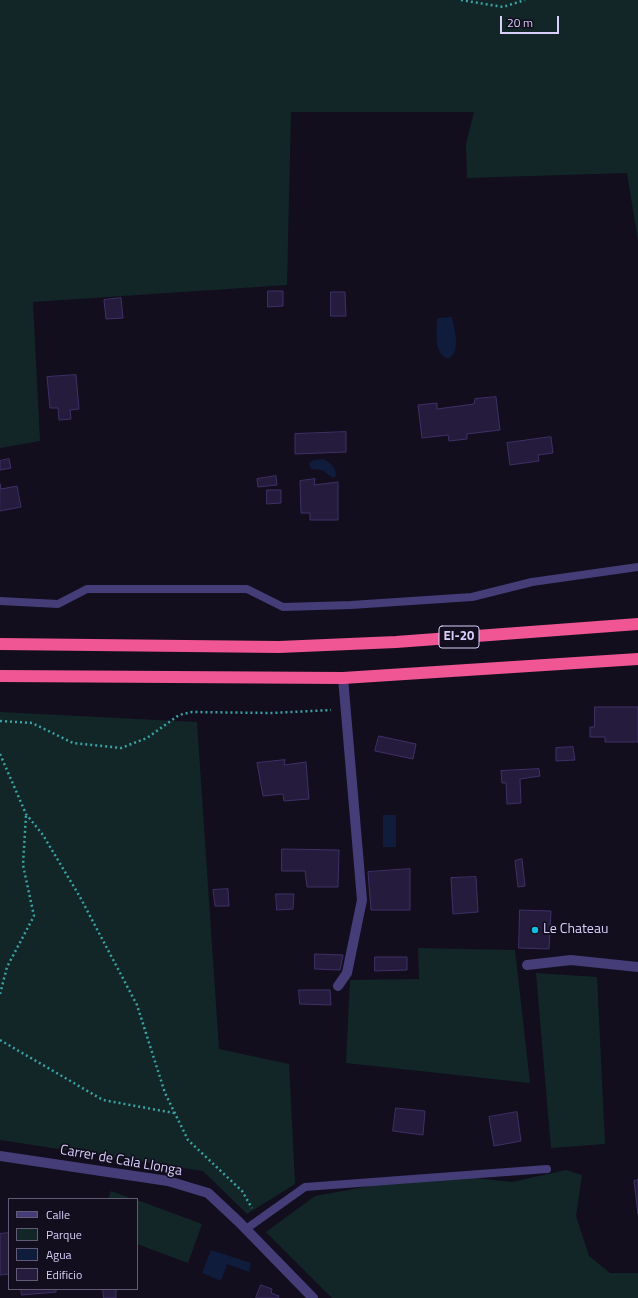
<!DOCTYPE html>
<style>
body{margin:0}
#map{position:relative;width:638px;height:1298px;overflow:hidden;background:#120e1e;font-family:"Titillium Web",sans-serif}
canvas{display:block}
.legend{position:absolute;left:8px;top:1198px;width:130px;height:92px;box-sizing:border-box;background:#120e1e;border:1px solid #615b76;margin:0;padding:5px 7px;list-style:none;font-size:12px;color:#d8cffa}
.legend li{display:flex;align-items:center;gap:8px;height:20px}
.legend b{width:20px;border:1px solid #615b76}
.scale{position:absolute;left:500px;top:16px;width:59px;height:18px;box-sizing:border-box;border:2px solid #d8cffa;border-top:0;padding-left:5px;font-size:12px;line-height:14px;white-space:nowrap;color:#d8cffa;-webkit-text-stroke:3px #120e1e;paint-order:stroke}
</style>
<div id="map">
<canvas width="638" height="1298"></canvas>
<ul class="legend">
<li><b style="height:5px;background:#443d78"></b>Calle</li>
<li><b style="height:11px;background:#122627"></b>Parque</li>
<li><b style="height:11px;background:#0f1c3c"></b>Agua</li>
<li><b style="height:11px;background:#251c3d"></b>Edificio</li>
</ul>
<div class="scale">20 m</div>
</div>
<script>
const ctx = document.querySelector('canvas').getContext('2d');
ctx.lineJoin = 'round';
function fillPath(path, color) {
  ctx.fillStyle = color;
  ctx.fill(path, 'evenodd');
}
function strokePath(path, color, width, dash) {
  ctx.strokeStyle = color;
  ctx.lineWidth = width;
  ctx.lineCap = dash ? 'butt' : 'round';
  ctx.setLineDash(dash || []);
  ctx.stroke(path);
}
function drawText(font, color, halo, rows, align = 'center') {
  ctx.font = font + ' "Titillium Web",sans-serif';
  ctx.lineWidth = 3.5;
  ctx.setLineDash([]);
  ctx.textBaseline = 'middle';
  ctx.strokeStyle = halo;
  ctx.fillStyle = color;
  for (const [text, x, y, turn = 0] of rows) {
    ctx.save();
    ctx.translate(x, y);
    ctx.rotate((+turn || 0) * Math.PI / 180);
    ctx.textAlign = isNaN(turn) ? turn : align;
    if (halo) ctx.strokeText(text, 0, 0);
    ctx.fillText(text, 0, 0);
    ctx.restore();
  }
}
fillPath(new Path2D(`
 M0 0H638V241L627 173 467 178 466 144 474 112H291L287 285 33 302 40 441 0 448Z
 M0 712 197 722 219 1049 289 1064 295 1184 247 1214 203 1171 0 1140Z
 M418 948 515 950 530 1083 346 1063 350 980 419 979Z
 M536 973 597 977 605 1144 551 1148Z
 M566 1170 582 1175 576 1216 589 1256 610 1273H638V1298H332L266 1232 315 1196 436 1174 512 1182Z
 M111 1191 133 1199H108Z
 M137 1200 202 1224 188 1263 137 1244Z`), '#122627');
fillPath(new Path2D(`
 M452 317C454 330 462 351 448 359 433 353 437 332 437 318Z
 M323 459C331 463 336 467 336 476L333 478 322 470 311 469 309 463 314 460Z
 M383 815H396V847H383Z
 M211 1250 251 1263 249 1272 227 1264 221 1281 202 1273Z`), '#0f1c3c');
const building = new Path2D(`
 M268 291H283V306L268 307Z
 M331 292H345L346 316H331Z
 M121 298 123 318 106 319 104 300Z
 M76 375 79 409 70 410 71 419 59 420 58 408H50L47 377Z
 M496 397 500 430 467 434V439L449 441 448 435 422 438 418 405 437 403V409L474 404 475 399Z
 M346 432V452L295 454V434Z
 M551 437 553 453 538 455 539 461 510 465 507 443Z
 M9 459 11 468 0 470V461Z
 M276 476 277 485 258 487 257 479Z
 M315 479 314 485 338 482V520H310V513H301L300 481Z
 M0 484 1 489 17 486 21 507 0 511Z
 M267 490H281V503L267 504Z
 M595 707H638V742H605V737H590V727H594Z
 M379 736 416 744 413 759 375 751Z
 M573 747 575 760 556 761V748Z
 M285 760 284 765 306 762 309 799 284 801 283 794 263 796 257 763Z
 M539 769 540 776 520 779 521 803 507 804 506 783H502L501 771Z
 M282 849 339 850 338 887H307L305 871H282Z
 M522 859 525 886 518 887 515 861Z
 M410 869V910H371L368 872Z
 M476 877 478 912 453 914 451 878Z
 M228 889 229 906H215L213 890Z
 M276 894H294L293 909 277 910Z
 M520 910 551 911 549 949 519 948Z
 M315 954 343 955 340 970 315 969Z
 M375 957H407V970L375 971Z
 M299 990H330L331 1005 300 1004Z
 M396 1108 425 1111 423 1135 393 1131Z
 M517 1112 521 1141 494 1146 489 1117Z
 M638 1180V1214L634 1181Z
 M9 1233V1274L0 1275V1234Z
 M261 1285 272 1289 271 1293 279 1296 278 1298H256Z
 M21 1289H56V1292L22 1295Z
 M103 1289H116V1298H104Z`);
fillPath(building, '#251c3d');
strokePath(building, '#3f3067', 1);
strokePath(new Path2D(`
 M461 0 503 7 525 0
 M0 721 32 723 73 743 121 748 147 738 179 715 192 712 272 713 331 710
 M0 754 26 814 43 835 80 897 137 1005 165 1093 188 1140 242 1191 252 1208
 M0 994 7 967 34 916 23 865 26 815
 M0 1040 103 1100 174 1113`), '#39a3a5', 2.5, [2, 3]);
strokePath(new Path2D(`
 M0 601 58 604 87 589H247L283 607 351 605 472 597 532 582 638 567
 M246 1229 305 1187 547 1169`), '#443d78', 8);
strokePath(new Path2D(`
 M527 965 571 960 638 967
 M338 986 347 973 362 900 343 678
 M0 1156 168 1181 208 1193 239 1222 313 1298`), '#443d78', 10);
strokePath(new Path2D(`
 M0 644 279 647 396 642 638 624
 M0 676 343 678 638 659`), '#ef5693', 12);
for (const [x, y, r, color] of [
 [535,930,4,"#15bde0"]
]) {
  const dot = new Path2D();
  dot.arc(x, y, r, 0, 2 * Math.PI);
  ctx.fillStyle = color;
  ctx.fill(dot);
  strokePath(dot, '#120e1e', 1.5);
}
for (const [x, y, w] of [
 [459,637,40]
]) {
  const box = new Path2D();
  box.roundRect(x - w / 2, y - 11, w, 22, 3);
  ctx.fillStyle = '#120e1e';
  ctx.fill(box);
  strokePath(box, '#d8cffa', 1);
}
drawText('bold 13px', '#d8cffa', null, [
 ["EI-20",459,637]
]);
drawText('14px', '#d8cffa', '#120e1e', [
 ["Le Chateau",543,930]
], 'left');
drawText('14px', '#d8cffa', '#120e1e', [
 ["Carrer de Cala Llonga",121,1161,10]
]);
</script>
